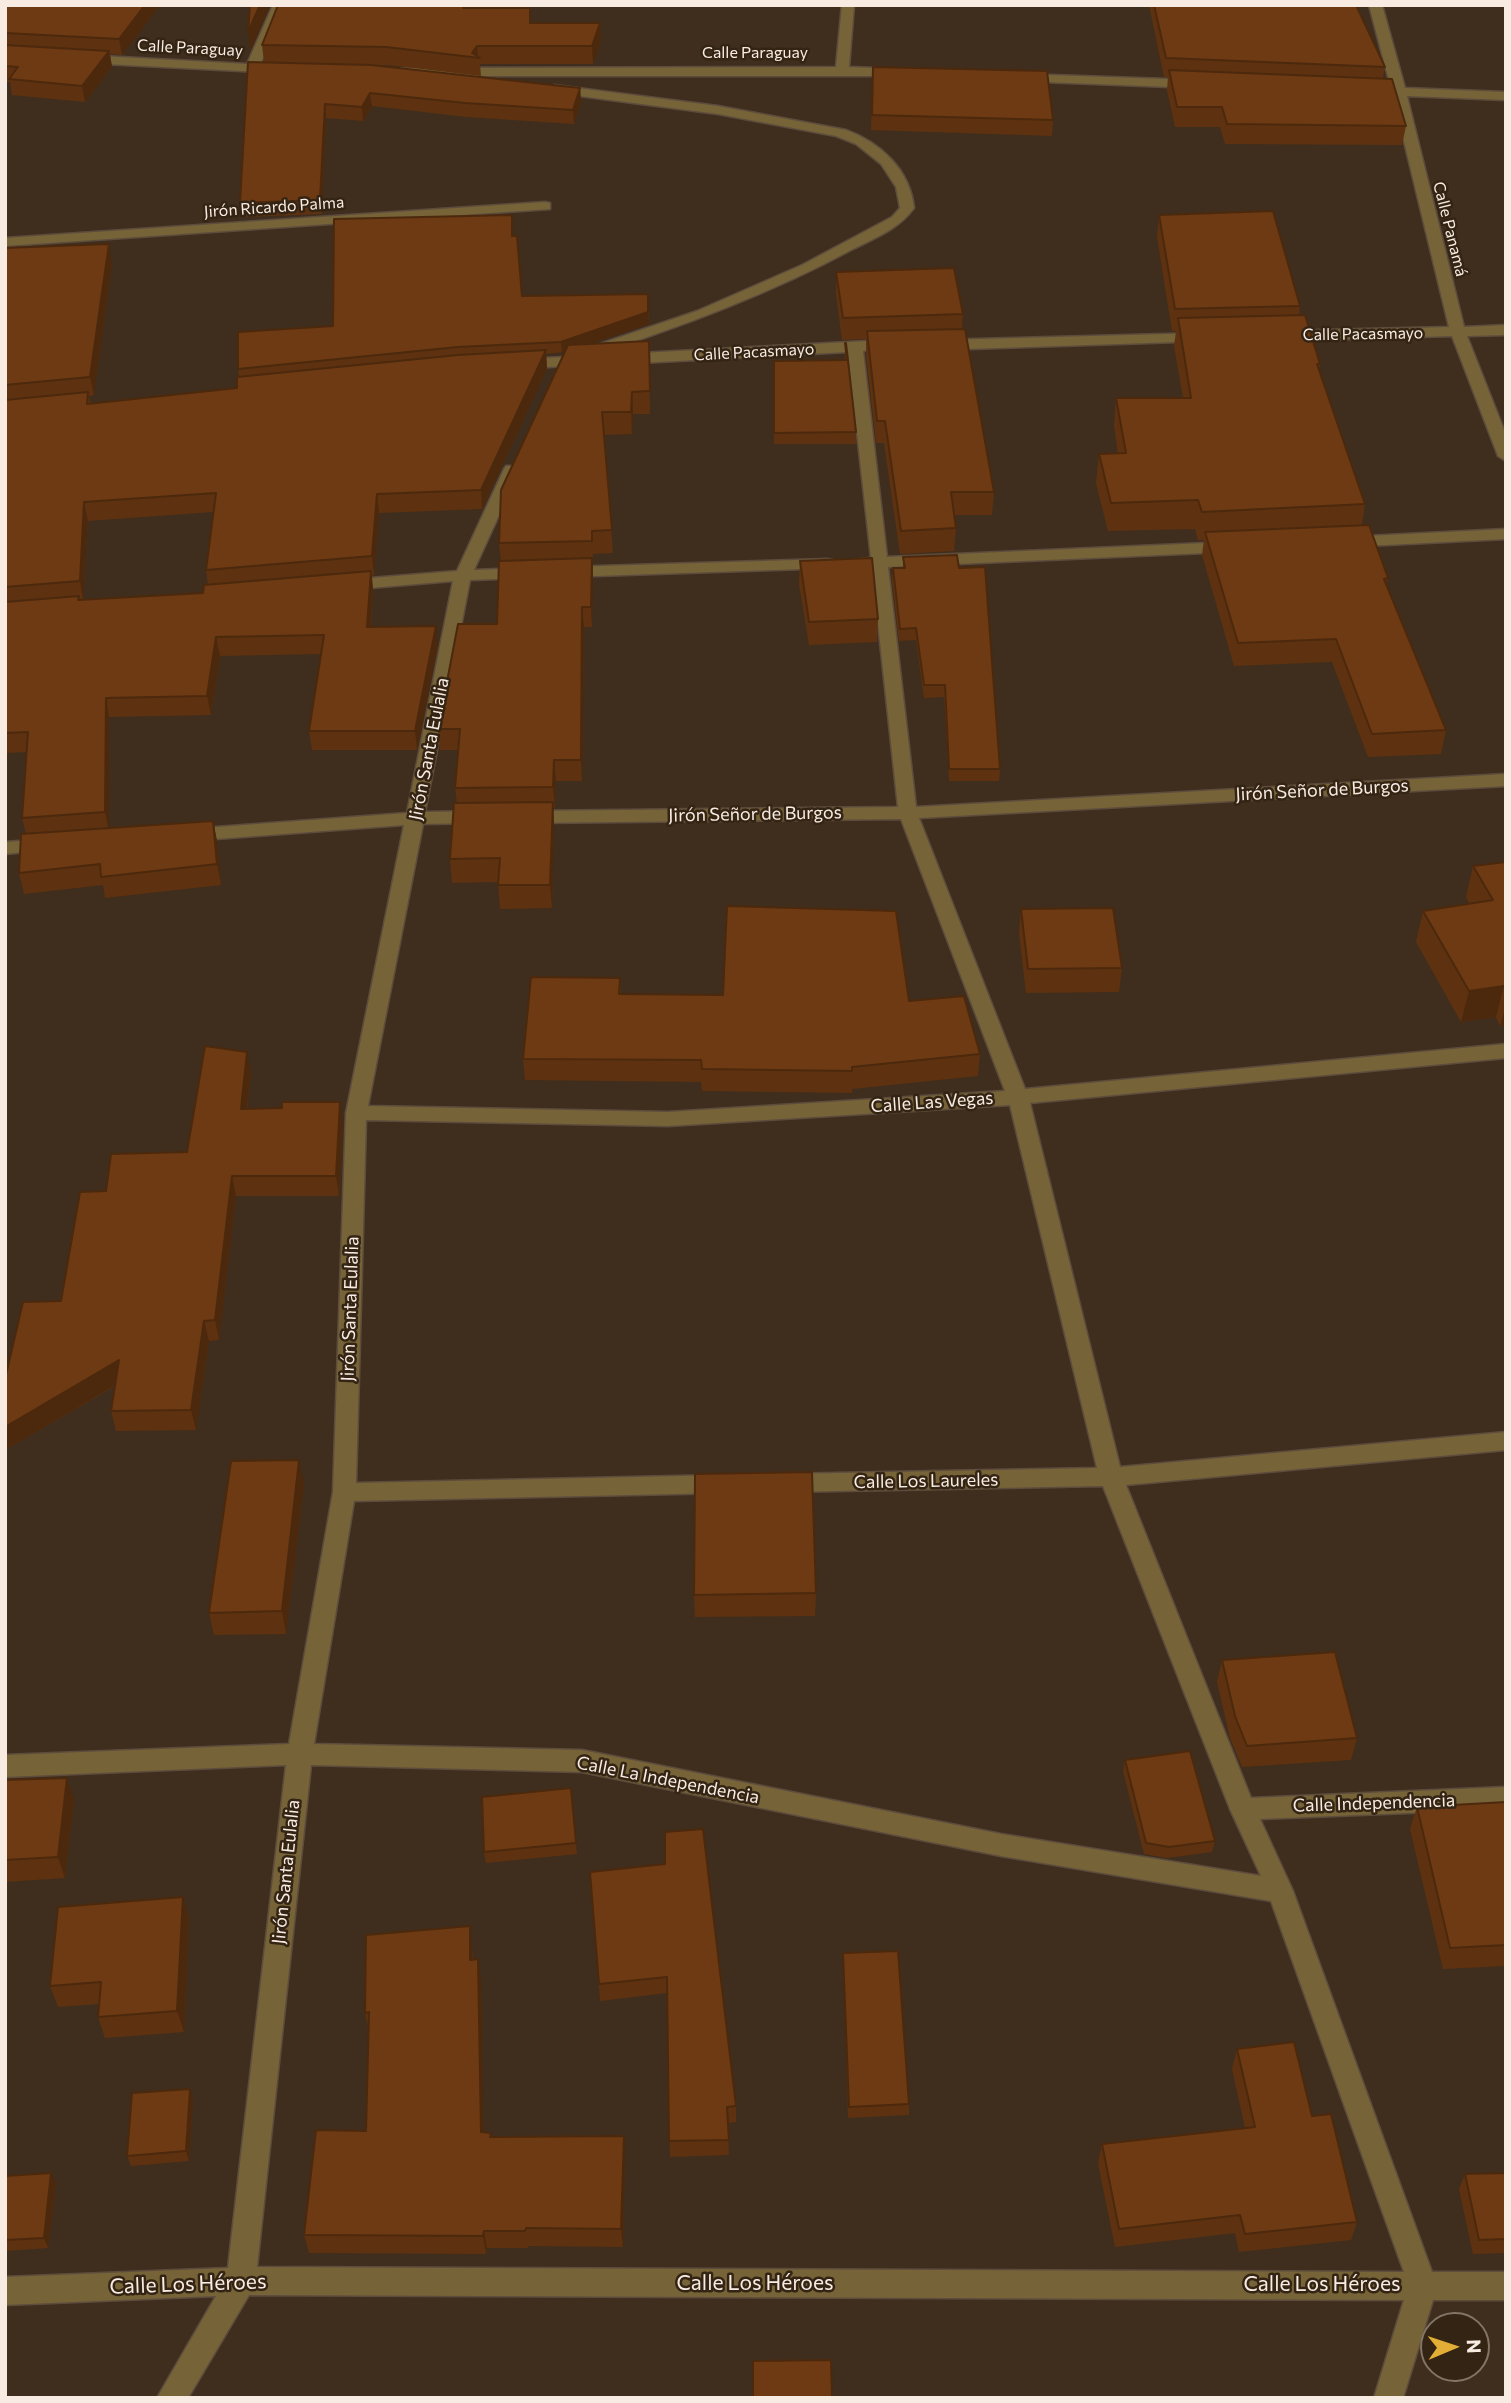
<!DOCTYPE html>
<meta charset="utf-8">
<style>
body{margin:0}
#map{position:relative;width:1511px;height:2403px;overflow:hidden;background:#3f2e1d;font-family:Commissioner,sans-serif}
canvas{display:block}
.frame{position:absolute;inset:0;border:7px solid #f8ece2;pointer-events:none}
.north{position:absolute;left:1420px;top:2312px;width:70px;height:70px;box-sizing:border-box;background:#342414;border:2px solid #827466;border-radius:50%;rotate:88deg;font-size:19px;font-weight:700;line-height:28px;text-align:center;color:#f8ece2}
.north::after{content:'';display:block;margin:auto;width:24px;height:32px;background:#e3ae35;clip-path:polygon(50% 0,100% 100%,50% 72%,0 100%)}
</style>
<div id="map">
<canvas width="1511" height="2403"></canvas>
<div class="frame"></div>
<div class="north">N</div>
</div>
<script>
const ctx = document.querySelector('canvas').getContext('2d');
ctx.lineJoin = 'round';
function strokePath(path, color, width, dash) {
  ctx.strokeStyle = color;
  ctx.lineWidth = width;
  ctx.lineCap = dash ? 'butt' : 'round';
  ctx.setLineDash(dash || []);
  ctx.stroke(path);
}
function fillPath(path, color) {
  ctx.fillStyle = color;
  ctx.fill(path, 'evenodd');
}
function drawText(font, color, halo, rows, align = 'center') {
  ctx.font = font + ' Commissioner,sans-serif';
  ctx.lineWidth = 5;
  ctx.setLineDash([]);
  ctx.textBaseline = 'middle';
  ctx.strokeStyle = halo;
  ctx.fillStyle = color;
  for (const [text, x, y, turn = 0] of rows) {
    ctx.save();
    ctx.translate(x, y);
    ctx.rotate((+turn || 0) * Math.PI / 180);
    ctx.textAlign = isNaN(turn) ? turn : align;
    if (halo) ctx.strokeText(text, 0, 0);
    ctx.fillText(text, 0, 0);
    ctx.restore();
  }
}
const street = new Path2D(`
 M273 5H286L260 65 281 67V73L84 63 77 59 84 55 247 64Z
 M842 5H854L849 67 902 69 907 70V76H402L395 72 402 68 836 67Z
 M1369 5H1382L1405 88 1506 92V100L1407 96 1464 327 1506 325V335L1467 336 1506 435V461L1498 456 1452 336 1282 341 1274 336 1282 331 1449 327 1393 96 1368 95 1361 91 1368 87 1391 88Z
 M1022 74 1196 80 1203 84 1196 88 1017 81 1015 78Z
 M554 85 718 106 846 130C881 143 910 170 914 208 899 229 875 238 853 249 770 294 684 325 595 355H585L582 352 585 349 697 311 802 265 892 217 900 208 896 187 881 164 856 144 836 136 718 114 549 92 547 89Z
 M545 202 550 203V209L5 246V238Z
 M1204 333 1209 335 1212 338 1209 341 939 350 931 345 939 340Z
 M868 341 876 346 873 349 863 351 887 557 1229 542 1237 547 1229 552 888 567 916 807 1506 774V786L919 818 1025 1089 1506 1044V1058L1030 1103 1120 1467 1506 1432V1450L1126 1485 1251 1798 1506 1787V1809L1260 1819 1293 1891 1432 2272H1506V2300H1433L1403 2398H1374L1404 2300 249 2295 188 2398H157L216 2296 5 2305V2277L228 2268 286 1765 5 1777V1755L289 1744 333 1492 346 1113 404 825 189 841 180 835 189 829 407 813 453 581 346 590 338 585 346 580 457 571 504 469 506 466H518L520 469 474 570 526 568 534 573 526 578 470 580 425 812 482 811 491 817 482 823 423 824 368 1106 668 1112 1005 1091 901 819 528 823 519 817 528 811 898 807 872 568 861 567 859 563 861 559 871 558 848 352 621 364 613 359 621 354ZM1010 1105 1097 1468 784 1474 776 1477 773 1483 776 1489 784 1492 1103 1486 1230 1809 1261 1876 1001 1834 582 1750 314 1744 354 1501 723 1493 731 1490 734 1484 731 1478 723 1475 356 1483 366 1120 668 1126ZM311 1765 582 1772 1001 1856 1271 1901 1404 2272 257 2267Z
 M589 356 594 358 597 361 594 364 519 369 511 364 519 359Z
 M1506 529V539L1346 547 1338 542 1346 537Z
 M827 559 833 560 835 564 833 568 566 577 558 572 566 567Z
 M49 839 58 845 56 849 5 854V842Z`);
strokePath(street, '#5d4c3d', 3);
fillPath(street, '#766337');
fillPath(new Path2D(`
 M5 5H160L122 55 110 54 112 67 85 102 12 95 10 82H5Z
 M279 5H481L480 8H530L531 23H600L601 41 593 64H480L481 76 388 65H372L580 88 581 102 574 124 466 117 372 106 363 121 326 118 322 214 242 217 240 203 264 62 262 45Z
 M1149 5H1356L1385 67 1383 78 1406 126 1402 145 1225 144 1220 127H1175L1167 90 1168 77H1164Z
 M873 67 1053 120 1052 136 871 130Z
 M1159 215 1300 306 1299 315 1320 364 1319 369 1365 504 1362 525 1388 578 1386 585 1446 730 1441 754 1368 757 1332 662 1234 666 1202 555 1204 540H1198L1195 529 1108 531 1096 483 1099 454H1118L1114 426 1116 398H1183L1174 346 1176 331H1172L1157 237Z
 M513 236 522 296 648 294 649 324 589 344 649 341 650 414H633L632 434 604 435 613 553 593 554 592 627H584L582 781H556L555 808H553L554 825 552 908 500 909 498 882 452 883 450 859 457 803 455 788 458 750H440L438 729 497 624 501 561 499 543 564 352 546 354 547 369 482 509 379 513 374 575 372 576 373 590 371 627 438 645 417 750H312L309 731 321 654 220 656 211 715 109 717V828L213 821 217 841 221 885 105 898 103 885 24 894 19 873 26 834 22 818 27 752 5 753V248L112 263 94 395 89 396 90 403 237 388 239 377 238 369 333 326ZM213 512 206 570 208 585 203 593 83 600 88 521Z
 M836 272 963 314 962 329 994 492 992 515H954L956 528 954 551 900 554 884 443H876L866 354V339L842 340 836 294Z
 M845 343 856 432V444H774V361L845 360Z
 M903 557 959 568 1000 769 999 781H949L944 697 924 698 916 640 899 641 892 580 893 568H903Z
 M800 561 878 619 877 642 809 645 799 584Z
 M1506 862V1025L1500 1026 1496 1017 1461 1022 1416 942 1423 911 1470 904 1466 897 1473 866Z
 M1021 909 1122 968 1119 992 1026 993 1019 933Z
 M620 978 621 994 909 1001 980 1054 978 1076 852 1089V1093L702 1091 701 1082 525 1080 523 1059Z
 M251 1073 247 1109 343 1123 339 1196H236L219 1340 209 1341 196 1430 116 1431 111 1411 115 1386 5 1450V1379L61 1301 106 1191 187 1152Z
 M304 1483 286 1634 214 1635 209 1613Z
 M816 1593 815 1616 695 1617 694 1595Z
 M1222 1660 1357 1738 1351 1760 1242 1767 1230 1738 1217 1682Z
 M1125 1760 1215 1841 1212 1852 1167 1858 1144 1854 1123 1771Z
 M5 1780 74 1800 65 1878 5 1882Z
 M571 1788 577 1854 486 1863 484 1852Z
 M1506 1802V1966L1443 1969 1410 1829 1417 1807Z
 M665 1864 736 2106V2122L728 2123 729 2155 670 2157 667 1993 600 2001 590 1872Z
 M189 1918 184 2032 105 2038 98 2017 99 2004 58 2007 50 1986Z
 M472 1946 473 1959 481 1978 483 2133 491 2137 624 2136 625 2155 623 2247 528 2246V2248H487L486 2254 309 2253 304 2235 366 2131 369 2032 365 2013Z
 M843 1953 909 2104V2115L848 2118Z
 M1237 2049 1312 2116 1357 2222 1351 2240 1239 2252 1235 2233 1115 2247 1098 2163 1102 2144 1245 2128 1232 2069Z
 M193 2099 189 2161 131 2166 127 2156Z
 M1506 2173V2253L1473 2254 1459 2189 1465 2174Z
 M5 2176 56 2183 48 2248 5 2251Z`), '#5e3210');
fillPath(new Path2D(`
 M145 5H160L122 55 119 39Z
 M260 5H270L251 50 248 32Z
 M465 5H481V7L464 26 463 8Z
 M600 23 601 41 593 64 592 46Z
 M477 46 478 58 472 53Z
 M109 51 112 67 85 102 82 86Z
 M580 88 581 102 574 124 573 110Z
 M370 93 372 106 363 121 362 107Z
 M325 104 326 118 322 214 320 200Z
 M109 244 112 263 94 395 90 377Z
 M648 312 649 324 562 353 561 342Z
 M546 350 547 369 482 509 481 490Z
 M632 392 633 414 632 434 631 412Z
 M377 494 379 513 374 575 372 556Z
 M84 502 88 521 83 600 80 581Z
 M592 558 593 579 592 627 591 607Z
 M371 571 373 590 369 646 367 627Z
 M582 607 584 627 582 781 581 760Z
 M436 626 438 645 417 750 415 731Z
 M216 637 220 656 211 715 207 696Z
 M106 698 109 717V832L105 812Z
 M554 760 556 781 555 808 553 787Z
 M553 802 554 825 552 908 550 885Z
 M213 821 217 841 221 885 217 864Z
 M1504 986 1496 1017 1461 1022 1469 991Z
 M1506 1005V1025L1500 1026Z
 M247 1052 251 1073 244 1129 241 1109Z
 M340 1102 343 1123 339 1196 336 1176Z
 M232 1176 236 1196 219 1340 215 1320Z
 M204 1321 209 1341 196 1430 191 1410Z
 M119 1360 124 1380 5 1450V1427Z
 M299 1460 304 1483 286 1634 282 1611Z
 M67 1778 74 1800 65 1878 58 1857Z
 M183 1897 189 1918 184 2032 177 2011Z
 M470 1926 472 1946 473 1979 470 1960Z
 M478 1959 481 1978 484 2151 481 2132Z
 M190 2089 193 2099 189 2161 186 2151Z
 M624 2136 625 2155 623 2247 621 2229Z
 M51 2173 56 2183 48 2248 44 2238Z
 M484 2231 487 2248 486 2254 483 2236Z`), '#4c290d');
const building = new Path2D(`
 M5 5H145L119 39 5 33Z
 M250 5H260L248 32Z
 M278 5H465L463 8H530V23H600L592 46H477L472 53 480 58 386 47 262 45Z
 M1154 5H1356L1385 67 1166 58Z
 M5 45 109 51 82 86 9 79 18 67 5 66Z
 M248 62 371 65 580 88 573 110 465 103 370 93 362 107 325 104 320 200 240 203Z
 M873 67 1047 71 1053 120 872 115Z
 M1169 70 1392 79 1406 126 1227 124 1222 107H1177Z
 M1273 211 1300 306 1175 309 1159 215Z
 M512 215V236H517L522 296 648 294V312L561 342 458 347 238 369V332L333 326 334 219Z
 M109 244 90 377 5 385V248Z
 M954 268 963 314 843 318 836 272Z
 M1305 315 1320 364H1317L1365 504 1202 512 1198 500 1111 503 1099 454 1126 453 1116 398H1191L1178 318Z
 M965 329 994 492H951L956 528 901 531 885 421H877L867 331Z
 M649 341 650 391 632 392 631 412H602L612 530 592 531V541L499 543 501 490 568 345Z
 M845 343H846L856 432 774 433V361L847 360Z
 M546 350 481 490 377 494 372 556 206 570 216 493 84 502 80 581 5 587V400L88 392 87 404 237 388V377L458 355Z
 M1369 525 1388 578 1384 579 1446 730 1372 734 1336 639 1238 643 1205 532Z
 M957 555 959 568 985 567 1000 769H949L945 685H924L916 628 900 629 893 568H905L903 557Z
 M592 558 591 607H582L581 760H554L553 787 455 788 460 729H438L458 624H497L499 561Z
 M872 558 878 619 809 622 800 561Z
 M371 571 367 627 436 626 415 731H309L324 635 216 637 207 696 106 698 105 812 22 818 28 732 5 733V602L79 596 78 600 203 593 204 585Z
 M553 802 550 885H498L500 858 450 859 454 803Z
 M213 821 217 864 101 877 100 864 19 873 21 834Z
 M1506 862V990L1504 986 1469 991 1423 911 1493 900 1473 866Z
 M727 906 896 911 909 1001 964 996 980 1054 852 1067V1071L702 1069 701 1060 523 1059 531 977 620 978 619 994 723 995Z
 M1113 908 1122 968 1028 969 1021 909Z
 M205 1046 247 1052 241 1109 282 1108V1102H340L336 1176H232L215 1320 204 1321 191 1410 111 1411 119 1360 5 1427V1379L23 1302 61 1301 80 1192 106 1191 111 1154 187 1152Z
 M299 1460 282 1611 209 1613 231 1461Z
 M812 1472 816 1593 694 1595 695 1474Z
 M1335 1652 1357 1738 1247 1746 1235 1716 1222 1660Z
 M1190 1751 1215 1841 1169 1847 1146 1843 1125 1760Z
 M67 1778 58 1857 5 1860V1780Z
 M571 1788 576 1843 484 1852 482 1797Z
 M1506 1802V1945L1450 1948 1417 1807Z
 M703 1829 736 2106 727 2107 729 2140 669 2141 667 1977 599 1984 590 1872 665 1864V1832Z
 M183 1897 177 2011 98 2017 101 1982 50 1986 58 1907Z
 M470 1926V1960L478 1959 481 2132 491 2133 490 2137 624 2136 621 2229 526 2228 525 2231H484L483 2236 304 2235 316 2130 366 2131 369 2012 365 2013 366 1935Z
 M898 1951 909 2104 849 2107 843 1953Z
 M1294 2042 1312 2116 1331 2114 1357 2222 1245 2234 1240 2215 1119 2229 1102 2144 1255 2127 1237 2049Z
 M190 2089 186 2151 127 2156 132 2093Z
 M51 2173 44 2238 5 2240V2176Z
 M1506 2173V2239L1479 2240 1465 2174Z
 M831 2360 832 2398H753V2361Z`);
fillPath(building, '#6d3a13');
strokePath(building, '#4c290d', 2);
drawText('16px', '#f8ece2', '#342414', [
 ["Calle Paraguay",190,48,3],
 ["Calle Paraguay",755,53],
 ["Jirón Ricardo Palma",274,207,-4],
 ["Calle Panamá",1450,229,76],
 ["Calle Pacasmayo",1363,334,-1],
 ["Calle Pacasmayo",754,352,-3]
]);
drawText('18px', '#f8ece2', '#342414', [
 ["Jirón Santa Eulalia",429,749,-79],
 ["Jirón Señor de Burgos",1322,790,-3],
 ["Jirón Señor de Burgos",755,814,-1],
 ["Calle Las Vegas",932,1102,-4],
 ["Jirón Santa Eulalia",350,1309,-88],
 ["Calle Los Laureles",926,1481,-1],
 ["Calle La Independencia",668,1780,11],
 ["Calle Independencia",1374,1803,-2],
 ["Jirón Santa Eulalia",286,1872,-84]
]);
drawText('21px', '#f8ece2', '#342414', [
 ["Calle Los Héroes",755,2283],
 ["Calle Los Héroes",188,2284,-2],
 ["Calle Los Héroes",1322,2284]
]);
</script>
